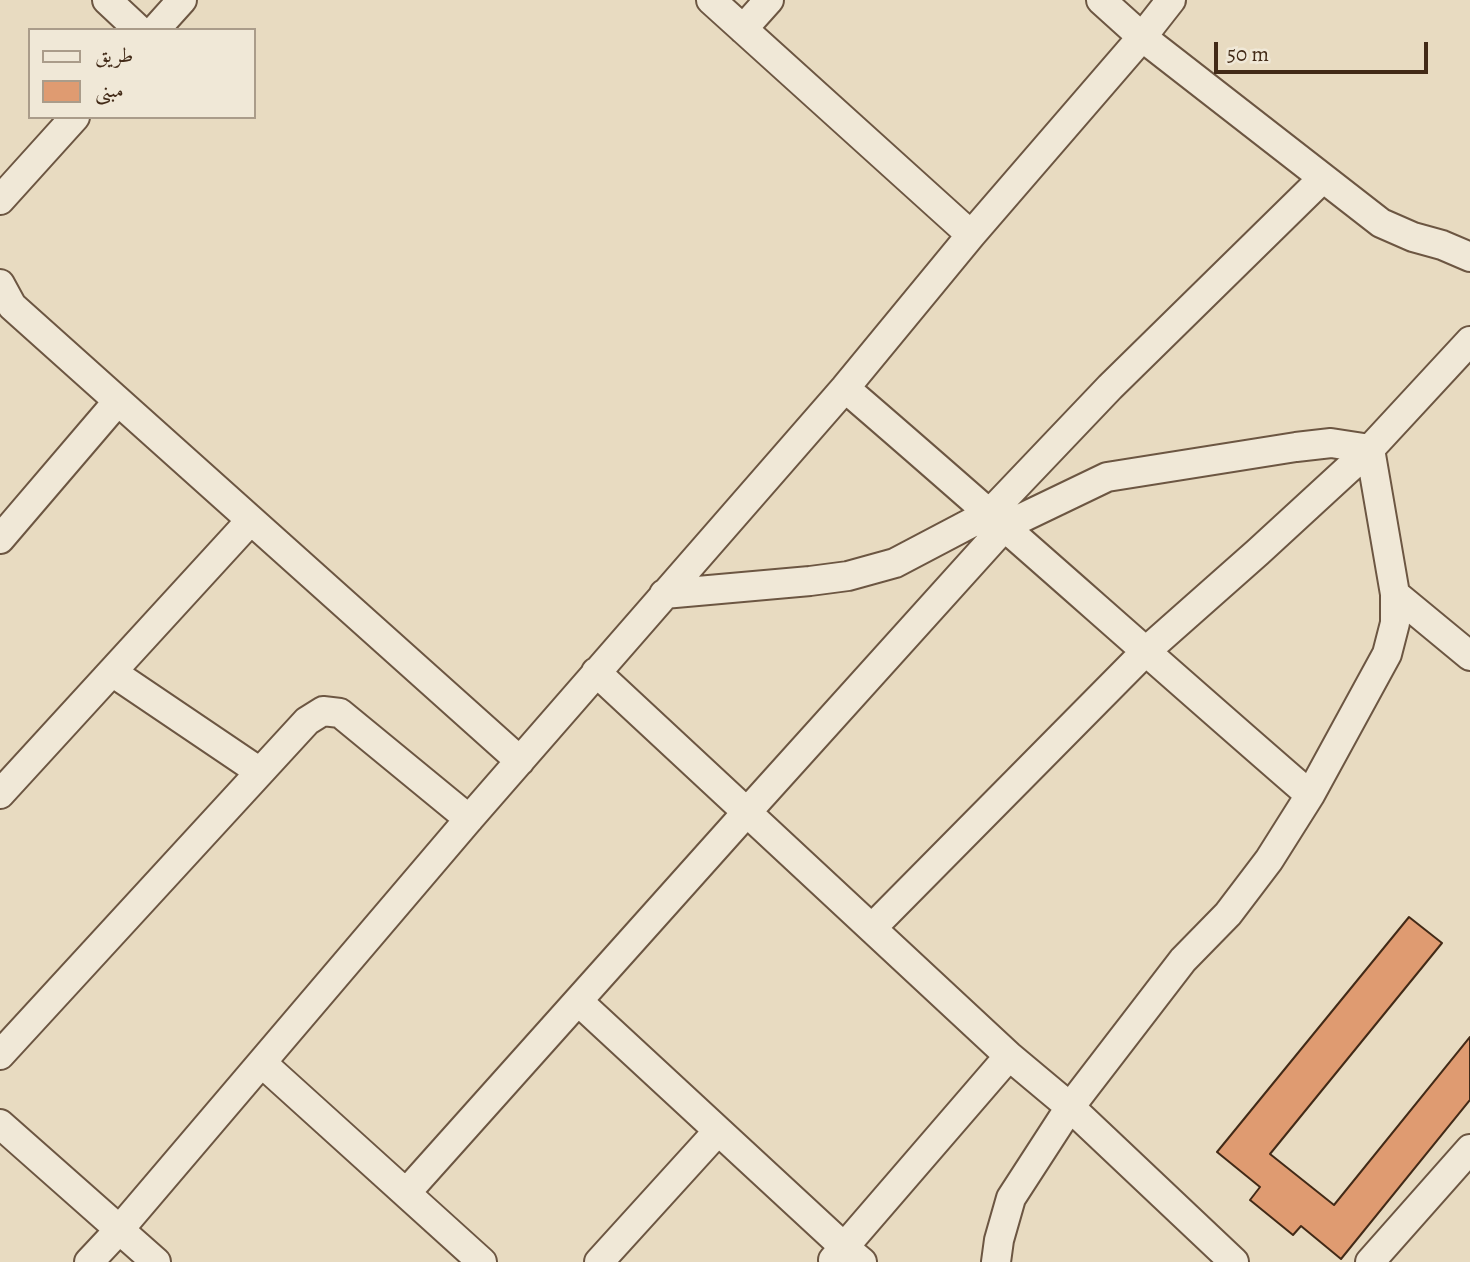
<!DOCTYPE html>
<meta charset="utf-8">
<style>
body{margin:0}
#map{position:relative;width:1470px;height:1262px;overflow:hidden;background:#e8dbc1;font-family:Alegreya,Amiri,serif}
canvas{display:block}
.legend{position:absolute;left:28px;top:28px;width:228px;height:91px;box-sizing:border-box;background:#f0e8d7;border:2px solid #aa9c8a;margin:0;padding:9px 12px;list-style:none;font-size:21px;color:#422a17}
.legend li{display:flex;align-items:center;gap:14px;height:35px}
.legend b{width:35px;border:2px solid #aa9c8a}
.scale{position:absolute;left:1214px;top:42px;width:214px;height:32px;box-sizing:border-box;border:4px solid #422a17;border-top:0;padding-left:9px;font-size:21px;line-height:24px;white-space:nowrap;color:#422a17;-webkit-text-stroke:5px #f0e8d7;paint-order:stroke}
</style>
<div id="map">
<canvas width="1470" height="1262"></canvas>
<ul class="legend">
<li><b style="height:9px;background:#f0e8d7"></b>طريق</li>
<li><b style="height:19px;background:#df9b71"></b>مبنى</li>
</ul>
<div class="scale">50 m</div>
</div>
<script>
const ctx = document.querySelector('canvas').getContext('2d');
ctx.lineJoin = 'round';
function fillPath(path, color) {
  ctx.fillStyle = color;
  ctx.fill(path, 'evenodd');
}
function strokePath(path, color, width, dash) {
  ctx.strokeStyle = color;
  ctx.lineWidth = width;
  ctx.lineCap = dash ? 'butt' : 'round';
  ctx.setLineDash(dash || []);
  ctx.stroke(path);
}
const building = new Path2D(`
 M1409 917 1442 943 1270 1154 1334 1205 1470 1037V1100L1341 1259 1301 1226 1293 1235 1250 1200 1260 1187 1217 1152Z`);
fillPath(building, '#df9b71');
strokePath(building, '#422a17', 2);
const street = new Path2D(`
 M107 0 139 30
 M711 0 971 235
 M1101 0 1142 37 1381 223 1413 237 1442 245 1470 257
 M743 29 769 0
 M155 30 182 0
 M0 200 75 117
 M0 284 12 306 520 761
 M845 388C1001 522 1154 660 1310 795
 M0 539 118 401
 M664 594 810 581 848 576 895 563 990 513 1110 387 1323 178
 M1395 594 1470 656
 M112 672 260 772
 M596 672 1009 1056 1070 1107 1234 1262
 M0 794 251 520
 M872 928 1145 652 1258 552 1370 449 1470 341
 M578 1001 844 1247 862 1262
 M0 1055 307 721 323 711 340 713 469 819
 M262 1063 482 1262
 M0 1124 156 1262
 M406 1193 747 812 1005 526 1107 477 1296 447 1331 443 1370 449
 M833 1260 1009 1056
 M89 1262 119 1230 469 819 845 388 971 235 1142 37 1171 0
 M599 1262 718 1131
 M996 1262 999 1240 1011 1198 1070 1107 1183 960 1228 914 1269 860 1310 795 1387 654 1395 623V594L1370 449
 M1370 1262 1470 1149`);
strokePath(street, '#6c5642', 32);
strokePath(street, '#f0e8d7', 28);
</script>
